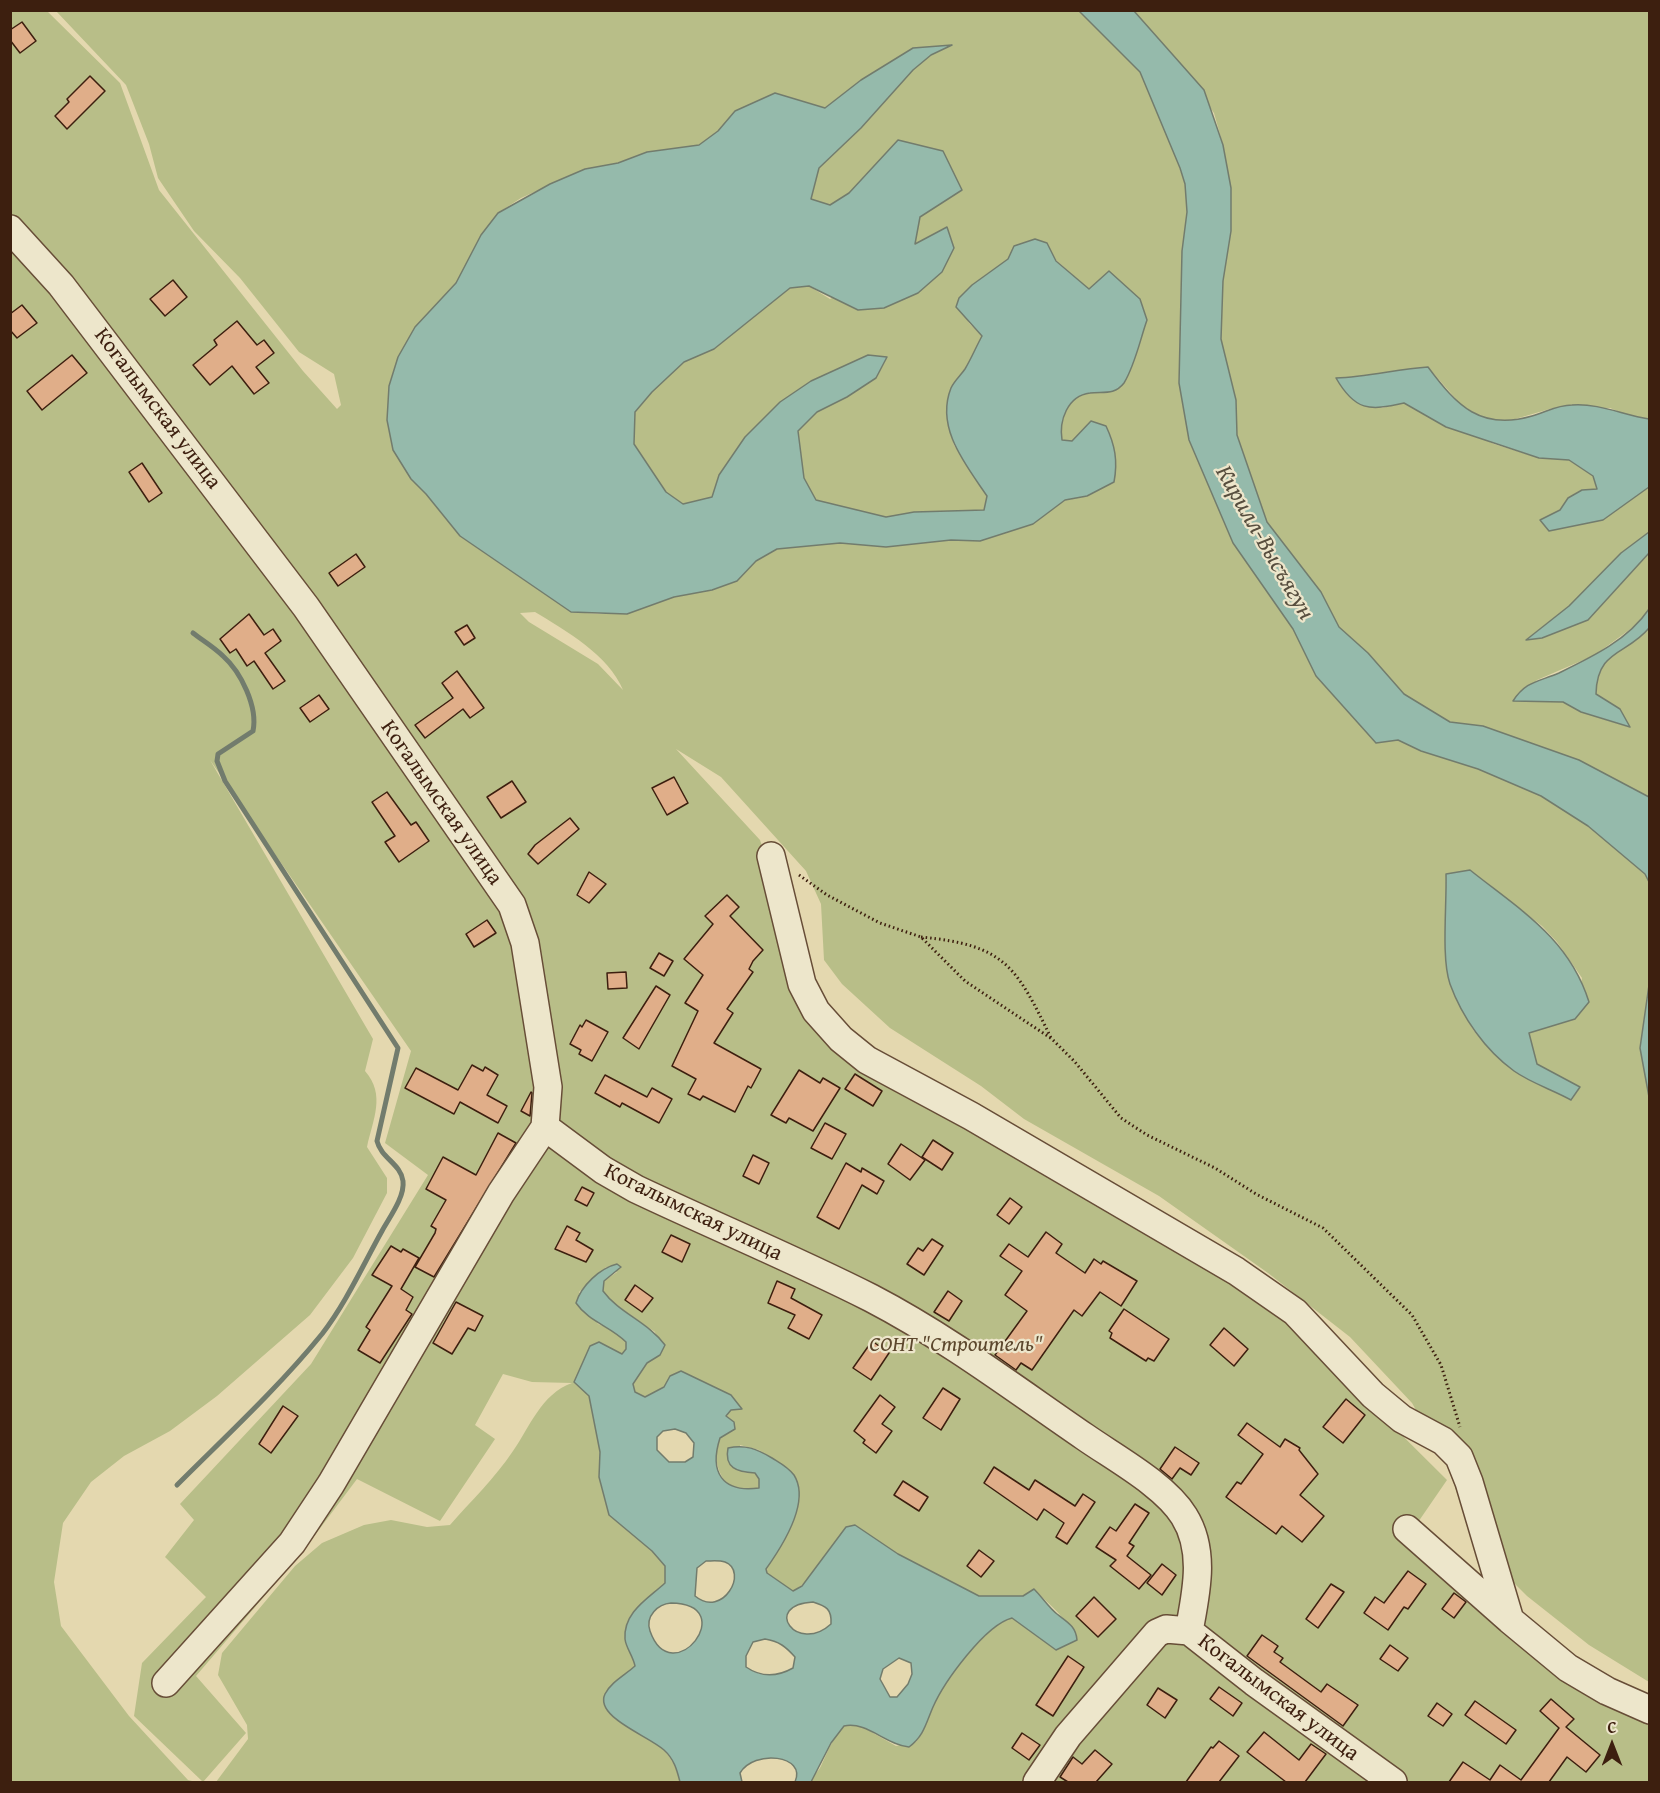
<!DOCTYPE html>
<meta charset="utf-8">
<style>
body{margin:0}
#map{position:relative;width:1660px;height:1793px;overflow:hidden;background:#e4d8af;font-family:"Gentium Book Plus",serif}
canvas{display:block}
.frame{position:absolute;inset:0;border:12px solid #3d1f0f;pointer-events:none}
.north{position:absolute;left:1582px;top:1715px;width:60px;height:60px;-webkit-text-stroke:4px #ede6cb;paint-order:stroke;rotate:0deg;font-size:16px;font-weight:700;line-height:24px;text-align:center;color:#3d1f0f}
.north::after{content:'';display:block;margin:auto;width:21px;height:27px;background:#3d1f0f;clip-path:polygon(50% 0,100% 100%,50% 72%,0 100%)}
</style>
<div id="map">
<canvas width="1660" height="1793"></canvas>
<div class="frame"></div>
<div class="north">С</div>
</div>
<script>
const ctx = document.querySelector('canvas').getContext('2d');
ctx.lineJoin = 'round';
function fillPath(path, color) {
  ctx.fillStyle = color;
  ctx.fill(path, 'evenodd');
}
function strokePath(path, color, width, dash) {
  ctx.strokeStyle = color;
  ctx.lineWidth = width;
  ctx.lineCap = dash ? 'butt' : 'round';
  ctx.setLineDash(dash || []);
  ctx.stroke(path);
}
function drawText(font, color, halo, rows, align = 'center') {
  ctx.font = font + ' "Gentium Book Plus",serif';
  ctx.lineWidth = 4.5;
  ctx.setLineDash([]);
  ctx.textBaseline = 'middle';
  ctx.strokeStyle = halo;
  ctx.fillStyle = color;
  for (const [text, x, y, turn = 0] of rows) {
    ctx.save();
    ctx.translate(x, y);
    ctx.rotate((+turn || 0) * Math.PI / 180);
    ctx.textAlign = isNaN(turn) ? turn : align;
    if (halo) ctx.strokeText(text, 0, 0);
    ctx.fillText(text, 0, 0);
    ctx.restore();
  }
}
fillPath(new Path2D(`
 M11 11H47L120 83 159 190 303 371 337 409 341 405 334 374 299 352 240 278 194 231 158 178 149 144 126 85 56 11H1079L1140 72 1170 140 1185 184 1187 212 1182 251 1179 383 1189 440 1233 543 1293 629 1316 676 1376 743 1398 740 1421 751 1478 769 1541 796 1588 826 1645 874 1649 882V985L1640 1048 1650 1097 1649 1682 1589 1645 1527 1596 1499 1568 1472 1534 1447 1465 1412 1403 1350 1337 1268 1273 1159 1196 1024 1119 981 1086 890 1028 842 984 824 960 821 904 806 871 721 777 676 749 760 840 826 1037 954 1100 1283 1317 1447 1480 1403 1544 1605 1705 1649 1717V1782H811C812 1774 818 1773 821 1766 829 1749 831 1741 844 1726L859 1725 896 1746 916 1742C925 1730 926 1722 932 1709 942 1683 986 1625 1012 1618L1056 1650 1077 1640C1067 1619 1051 1605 1034 1590L1023 1596H979L898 1554 855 1526C824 1543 819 1577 792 1592L767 1573 771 1458 759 1450 740 1445 741 1472 755 1473 759 1479V1488C744 1490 730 1492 722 1477 706 1448 731 1423 731 1395L670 1376 665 1387 645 1397 635 1392 633 1384 647 1363 660 1355 655 1332 609 1300 603 1291 604 1281 617 1272 606 1267 579 1292 598 1324 614 1330 626 1342V1349L622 1354 599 1343 589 1395 600 1452 599 1477 609 1515 652 1551 665 1566V1583L654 1593 625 1640 633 1655 635 1666 625 1675 631 1727C657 1742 673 1752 680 1782H216L248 1739 247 1725 218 1675 222 1653 295 1566 322 1543 364 1525 391 1520 427 1527 450 1525C471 1501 495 1478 513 1451 530 1427 541 1394 572 1383L532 1382 503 1374 475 1425 495 1439 440 1521 357 1479 303 1551 196 1676 246 1733 203 1782 134 1716 142 1663 206 1597 165 1557 194 1520 180 1504 311 1364 428 1175 385 1143 411 1051 210 760 373 1039 365 1071C386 1095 373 1119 367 1147L387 1178V1193L353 1258 310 1315 217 1396 170 1431 124 1456 91 1482 63 1523 54 1582 61 1626 129 1716 188 1780 196 1782H11ZM950 46 931 55 913 70 861 128 819 168 811 199 830 205 849 193 866 174 962 190 920 217 915 245 947 228 830 299 809 286 790 288 714 349 684 362 652 392 635 412 634 444 666 492 683 504 712 497 719 475 745 437 780 402 887 357C874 391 845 393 818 411 810 416 804 425 798 431L804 478 816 500 886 517 914 512 985 510 987 496 954 445 949 428 952 386 966 368 982 336 969 323 959 298C988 270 1011 258 1047 243L1056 260 1089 289 1109 271 1137 348C1133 359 1130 373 1123 383 1114 396 1102 390 1089 393 1067 397 1059 421 1062 440L1072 441 1091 421 1088 496 1065 500 1033 524 980 541 951 540 886 547 840 543 777 549 756 561 737 581 712 590 674 597 627 614H599L571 612 460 536 426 494 411 479 439 304 456 283 498 213 521 198 585 169 618 163 647 152 699 145 718 131 735 111 775 93 825 108 861 80 913 48ZM535 612C566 631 609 655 623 690L598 664 529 622 520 613ZM1470 870 1542 926 1557 942 1582 978 1575 1019 1529 1033 1537 1064 1580 1087 1572 1100C1553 1090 1484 1046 1474 1031 1455 1002 1447 911 1446 875Z
 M1134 11H1649V419L1627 415 1610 408H1553L1505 422 1489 421 1461 405 1428 367C1397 369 1368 377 1337 378L1382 408 1404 403 1446 427 1472 434 1494 444 1539 458 1569 460 1593 476 1597 489 1581 490 1568 498 1560 510 1540 520 1549 531 1603 520 1649 487V532L1621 553 1569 606 1527 639 1542 638 1588 620 1649 553V609L1640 622 1595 655 1537 680 1513 701 1563 702 1581 712 1629 727 1620 709 1595 694C1598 646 1626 656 1649 627V797L1579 760 1483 726 1450 722 1404 694 1368 653 1339 627 1321 592 1267 522 1237 435 1236 400 1221 339 1223 281 1231 231V188L1223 145 1214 113 1173 55Z`), '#b8be88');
const water = new Path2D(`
 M1079 11H1134L1204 90 1223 145 1231 188V231L1223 281 1221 339 1236 400 1237 435 1267 522 1321 592 1339 627 1368 653 1404 694 1450 722 1483 726 1579 760 1649 797V882L1645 874 1588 826 1541 796 1478 769 1421 751 1398 740 1376 743 1316 676 1293 629 1233 543 1189 440 1179 383 1182 251 1187 212 1185 184 1180 168 1140 72Z
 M952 45 931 55 913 70 861 128 819 168 811 199 830 205 849 193 898 140 943 151 962 190 920 217 915 244 947 227 954 248 942 272 918 293 884 308 858 310 809 286 790 288 714 349 684 362 652 392 635 412 634 444 666 492 683 504 712 497 719 475 745 437 780 402 811 381 868 355 887 357 876 378 847 397 817 412 798 431 804 478 816 500 886 517 914 512 984 510 987 496C966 465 935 428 951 388 954 381 961 375 965 369 971 359 976 347 982 336L956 307 959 298 972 285 1008 259 1014 246 1035 239 1047 243 1056 261 1089 289 1109 271 1140 299 1147 320C1140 340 1135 365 1124 383 1114 396 1102 391 1090 393 1067 396 1059 421 1062 440L1072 441 1091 421 1106 426C1115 445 1118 461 1114 482L1087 496 1065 500 1033 524 980 541 951 540 886 547 840 543 777 549 756 561 737 581 712 590 674 597 627 614 571 612 460 536 426 494 411 479 393 450 387 420 389 386 398 357 415 327 456 283 481 235 498 213 550 184 585 169 618 163 647 152 699 145 718 131 735 111 775 93 825 108 861 80 913 48Z
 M1428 367C1457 406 1481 431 1532 416 1546 412 1557 405 1572 405 1599 403 1623 415 1649 419V487L1603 520 1549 531 1540 520 1560 510 1568 498 1582 490 1597 489 1593 476 1569 460 1539 458 1446 427 1404 403C1369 411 1355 411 1336 378 1368 377 1397 369 1428 367Z
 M1649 532V553L1588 620 1542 638 1526 640 1569 606 1621 553Z
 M1649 609V628C1627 655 1597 649 1596 694L1620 709 1630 727 1581 712 1563 702 1513 701C1526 681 1538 682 1559 673 1592 657 1628 640 1649 609Z
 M1470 870C1520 910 1569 938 1589 1002L1575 1019 1529 1033 1537 1064 1580 1087 1571 1100C1553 1090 1531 1083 1514 1071 1485 1050 1462 1017 1450 984 1441 958 1447 904 1446 874Z
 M1649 985V1097L1640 1048Z
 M617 1264 621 1267 604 1281 603 1291C619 1313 648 1322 665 1345L660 1355 647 1363 633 1384 635 1392 645 1397 664 1387 670 1376 681 1371 731 1395 742 1409 731 1410 726 1416 734 1422 735 1429 720 1438C709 1472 722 1493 759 1488V1479L755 1473C737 1472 724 1468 728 1448 745 1444 757 1449 772 1458 780 1463 788 1467 794 1475 811 1502 781 1548 766 1569L767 1573 793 1591 802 1586 846 1527 855 1525 898 1554 979 1596H1023L1034 1589C1042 1597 1050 1609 1057 1614 1067 1622 1076 1626 1077 1640L1056 1650 1012 1618C985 1625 944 1682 933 1707 926 1723 924 1736 909 1747 886 1745 867 1721 844 1726L831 1743 811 1782H795C807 1755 754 1749 740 1773L742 1782H680C677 1770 674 1759 664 1750 649 1736 594 1717 605 1694 611 1682 625 1675 635 1666 633 1656 626 1648 625 1639 623 1612 649 1598 665 1583V1566L652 1551 609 1515 599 1477 600 1452 589 1396 574 1382 590 1346 599 1342 622 1354 626 1349V1342C610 1326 589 1322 576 1303 581 1286 600 1268 617 1264ZM675 1429 686 1433 694 1443 693 1457 685 1462H669L657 1450V1437L663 1431ZM706 1561C712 1561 719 1560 725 1562 749 1571 723 1619 695 1596L697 1568ZM813 1602C826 1606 832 1609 831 1624 797 1655 761 1605 813 1602ZM671 1603C742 1604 672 1693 650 1631 645 1616 658 1604 671 1603ZM765 1639C779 1641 786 1647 795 1657L793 1668C777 1677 762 1678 746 1667V1656L753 1642ZM899 1658 911 1663 912 1674 908 1684 897 1697H890L880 1679 883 1669Z`);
fillPath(water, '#95baab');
strokePath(water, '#727c6d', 1.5);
strokePath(new Path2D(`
 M177 1485C226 1436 278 1388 322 1334 346 1303 363 1265 382 1231 389 1218 405 1197 403 1181 401 1164 381 1158 377 1141L398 1048 225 781 217 761 218 754 253 731C258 707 241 672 223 656 214 647 202 640 193 633`), '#727c6d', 5);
const building = new Path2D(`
 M22 22 36 41 20 53 10 40V30Z
 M90 76 105 91 67 129 55 116 69 102 67 99Z
 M173 280 187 297 165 316 150 299Z
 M22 305 37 323 17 338 10 330V314Z
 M237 321 257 345 264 340 274 353 256 367 269 383 254 394 232 366 210 385 193 365 217 345 214 340Z
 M72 355 87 373 42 410 27 391Z
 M142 463 162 493 149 502 129 472Z
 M356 554 365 567 338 586 329 573Z
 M249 614 264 635 273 629 281 641 265 653 285 681 273 689 254 661 247 666 236 649 230 653 220 639Z
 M467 625 475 638 464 645 455 632Z
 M457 671 484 708 470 718 463 709 425 738 415 725 453 698 442 683Z
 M319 695 329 709 310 722 300 708Z
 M674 777 688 803 667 815 652 788Z
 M512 781 526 802 501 818 487 797Z
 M387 792 411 825 416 822 429 841 399 862 385 842 395 836 372 802Z
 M570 818 579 829 538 864 528 854 535 845Z
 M589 872 606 884 589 903 577 895Z
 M727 895 739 907 730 916 763 950 753 961 749 969 753 972 727 1009 733 1013 714 1043 761 1069 751 1088 748 1086 735 1112 703 1096 700 1100 688 1094 696 1079 672 1066 698 1011 685 1003 703 975 684 959 713 924 705 916Z
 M487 920 496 933 474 947 466 934Z
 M659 953 673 961 664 976 650 968Z
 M626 972 627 988 608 989 607 973Z
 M656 986 670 995 639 1049 623 1038Z
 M586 1020 608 1032 592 1061 579 1054 581 1050 570 1044 580 1025 582 1027Z
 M472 1065 483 1071 485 1067 498 1075 487 1095 507 1106 498 1123 460 1102 454 1114 405 1088 416 1068 458 1090Z
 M799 1070 820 1083 823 1078 840 1088 813 1131 789 1118 786 1123 771 1115Z
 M855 1074 882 1091 873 1106 845 1089Z
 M605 1075 647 1097 652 1088 672 1099 659 1123 622 1103 620 1107 595 1093Z
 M531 1092 532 1093 530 1116 521 1111Z
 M825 1123 846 1134 832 1159 811 1148Z
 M498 1133 516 1143 434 1277 415 1267 435 1233 436 1229 431 1226 446 1200 426 1189 443 1157 476 1175Z
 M933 1140 953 1153 942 1170 922 1157Z
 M901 1144 925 1160 910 1180 888 1164Z
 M753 1155 769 1163 759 1184 743 1176Z
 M846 1163 861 1172 862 1168 884 1181 877 1194 862 1185 839 1229 817 1217Z
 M582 1187 594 1193 587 1206 575 1200Z
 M1010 1198 1022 1207 1009 1224 997 1215Z
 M567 1226 580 1233 576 1240 593 1250 586 1262 555 1249Z
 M1046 1232 1062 1244 1056 1253 1085 1273 1094 1259 1101 1264 1103 1261 1137 1281 1121 1306 1100 1292 1082 1316 1074 1310 1032 1370 1021 1363 1016 1370 995 1355 1027 1311 1005 1295 1022 1271 1000 1256 1009 1244 1028 1257Z
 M671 1235 690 1244 682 1262 662 1252Z
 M932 1239 943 1246 924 1275 907 1264 918 1248 923 1251Z
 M391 1246 401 1252 403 1249 419 1258 401 1289 413 1297 406 1310 412 1314 380 1363 358 1350 370 1330 366 1327 392 1286 372 1275Z
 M777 1281 795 1289 791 1298 822 1315 809 1339 788 1328 795 1315 768 1303Z
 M635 1285 653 1298 642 1312 625 1300Z
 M948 1291 962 1301 949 1321 934 1312Z
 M456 1302 483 1316 475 1331 468 1328 452 1354 433 1343Z
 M1124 1309 1169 1339 1154 1361 1148 1358 1146 1361 1110 1338 1112 1333 1109 1331Z
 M1224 1328 1248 1349 1234 1366 1210 1345Z
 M872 1341 889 1353 871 1380 853 1368Z
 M943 1388 960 1399 941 1430 923 1418Z
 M880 1395 895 1407 882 1424 892 1431 876 1453 863 1443 865 1440 854 1431Z
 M1346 1399 1365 1415 1343 1443 1323 1427Z
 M283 1406 298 1416 271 1453 259 1444Z
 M1247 1423 1280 1447 1285 1439 1300 1448 1299 1450 1318 1474 1300 1495 1324 1516 1302 1542 1282 1526 1276 1534 1226 1497 1237 1482 1241 1484 1263 1454 1238 1435Z
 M1175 1447 1199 1463 1191 1475 1180 1468 1172 1479 1160 1469Z
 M994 1467 1029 1490 1035 1480 1075 1506 1083 1494 1095 1502 1067 1544 1056 1537 1064 1523 1044 1509 1037 1520 984 1483Z
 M903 1481 928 1497 919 1511 894 1495Z
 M1135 1504 1149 1513 1129 1543 1134 1546 1127 1556 1151 1575 1139 1589 1110 1566 1116 1560 1096 1547 1110 1527 1116 1531Z
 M979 1550 994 1561 981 1577 967 1566Z
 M1162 1564 1176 1575 1162 1595 1147 1583Z
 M1408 1571 1426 1584 1408 1609 1404 1607 1388 1630 1364 1613 1375 1597 1384 1603Z
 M1331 1584 1344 1592 1318 1628 1306 1619Z
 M1454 1593 1466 1602 1454 1618 1442 1609Z
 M1094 1597 1116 1619 1098 1637 1076 1616Z
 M1262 1635 1278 1646 1274 1652 1283 1658 1280 1662 1321 1692 1327 1684 1358 1705 1343 1726 1247 1656Z
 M1390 1645 1408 1658 1398 1671 1380 1659Z
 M1068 1656 1084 1667 1053 1716 1036 1705Z
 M1219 1687 1242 1703 1233 1716 1210 1699Z
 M1158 1688 1177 1700 1165 1718 1147 1705Z
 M1551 1699 1574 1719 1566 1727 1600 1755 1586 1772 1567 1757 1549 1782H1449L1463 1762 1490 1780 1500 1765 1521 1780 1559 1728 1540 1711Z
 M1475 1701 1516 1730 1506 1744 1465 1715Z
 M1437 1703 1452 1714 1443 1726 1428 1716Z
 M1264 1732 1299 1760 1311 1744 1326 1754 1305 1782H1286L1247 1752Z
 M1022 1733 1040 1745 1029 1760 1012 1748Z
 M1219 1741 1239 1756 1219 1782H1186L1211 1747 1213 1748Z
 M1095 1750 1112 1764 1096 1782H1068L1060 1777 1073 1757 1082 1764Z`);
fillPath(building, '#e0ae89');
strokePath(building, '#3d1f0f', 1.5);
const minor = new Path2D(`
 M10 229 61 285 306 607 512 905 525 943 548 1087 545 1127 603 1170 636 1189C714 1226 794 1259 871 1298 946 1337 1015 1389 1085 1437 1115 1458 1165 1485 1184 1516 1206 1551 1196 1593 1189 1631
 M771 856 802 984 816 1011 841 1039 867 1060 971 1116 1236 1271 1295 1312 1373 1395 1402 1419 1443 1441 1459 1457 1469 1482 1510 1620 1568 1668 1607 1691 1650 1710
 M1407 1529 1510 1620
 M1189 1631 1254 1682 1393 1782
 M166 1683 292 1543 331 1484 501 1193 545 1127
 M1037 1782 1068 1736 1157 1633 1166 1629 1189 1631`);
strokePath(minor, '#674d37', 30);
strokePath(new Path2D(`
 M799 875 827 895 880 923 921 937 965 981 1052 1039 1075 1062 1121 1118 1147 1135 1215 1168 1256 1194 1323 1228 1412 1315 1441 1365 1460 1427
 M921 937C1005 945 1016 966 1051 1038`), '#3d1f0f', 3, [1.5, 3]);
strokePath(minor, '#ede6cb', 27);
drawText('22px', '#3d1f0f', '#ede6cb', [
 ["Когалымская улица",157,409,53],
 ["Когалымская улица",441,803,55],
 ["Когалымская улица",693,1213,26],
 ["Когалымская улица",1278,1698,37]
]);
drawText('italic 22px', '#5c472d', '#ede6cb', [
 ["СОНТ \"Строитель\"",956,1345]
]);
drawText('italic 24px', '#574e3e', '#ede6cb', [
 ["Кирилл-Высъягун",1264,543,60]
]);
</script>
